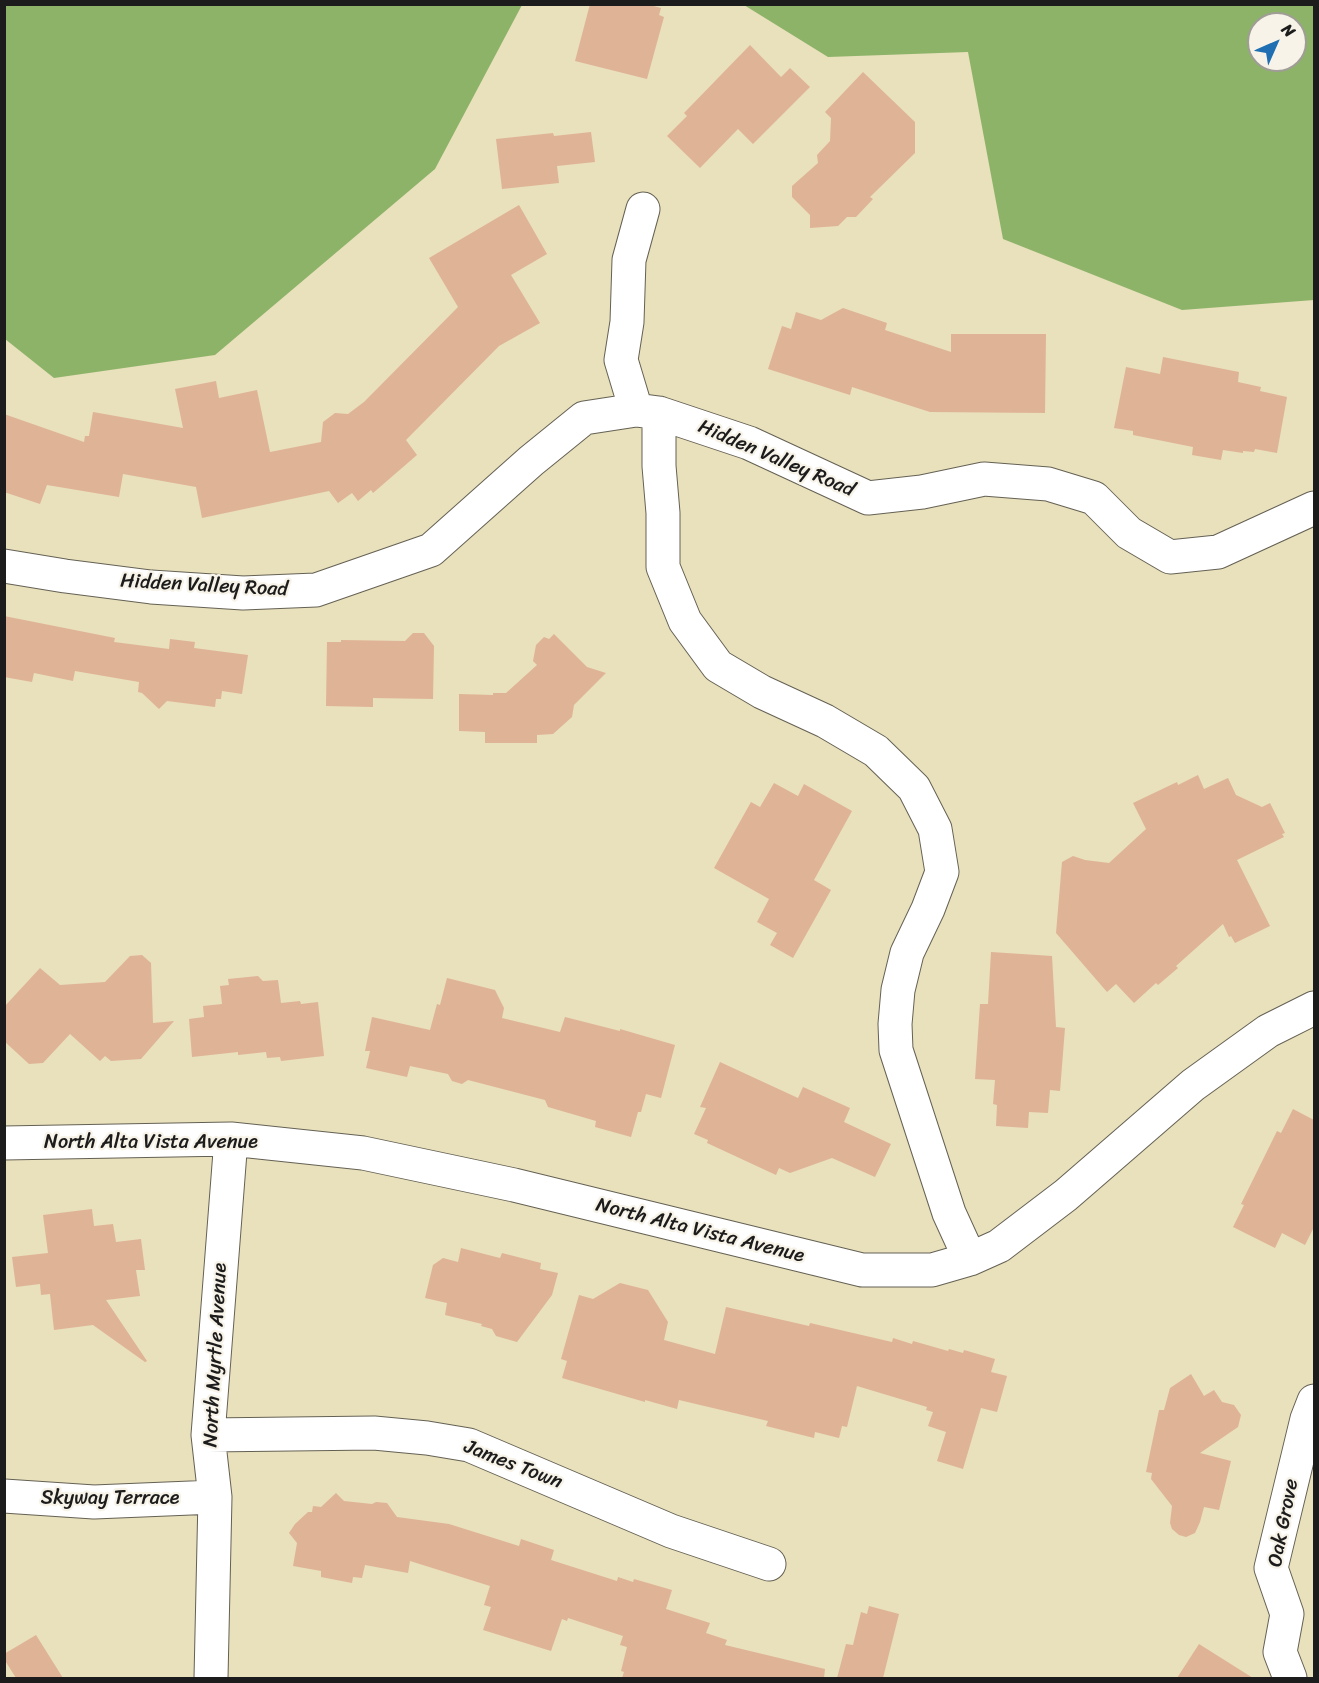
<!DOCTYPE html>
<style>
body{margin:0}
#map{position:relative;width:1319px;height:1683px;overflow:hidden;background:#e9e0bc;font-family:Sriracha,sans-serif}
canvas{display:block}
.frame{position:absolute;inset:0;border:6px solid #1c1c1c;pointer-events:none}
.north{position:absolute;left:1247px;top:12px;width:60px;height:60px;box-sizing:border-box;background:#f7f3e8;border:2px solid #9f9d96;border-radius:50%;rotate:45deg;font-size:16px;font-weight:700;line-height:24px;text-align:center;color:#1c1c1c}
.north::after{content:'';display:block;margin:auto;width:21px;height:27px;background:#1f6fb2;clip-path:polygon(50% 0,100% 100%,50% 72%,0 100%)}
</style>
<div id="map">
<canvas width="1319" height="1683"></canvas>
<div class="frame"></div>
<div class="north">N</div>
</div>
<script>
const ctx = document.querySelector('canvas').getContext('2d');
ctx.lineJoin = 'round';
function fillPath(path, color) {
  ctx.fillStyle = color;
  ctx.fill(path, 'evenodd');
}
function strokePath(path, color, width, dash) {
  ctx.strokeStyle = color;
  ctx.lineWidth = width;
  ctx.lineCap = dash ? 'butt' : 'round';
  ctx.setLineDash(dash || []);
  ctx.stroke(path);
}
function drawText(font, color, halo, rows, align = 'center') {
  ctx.font = font + ' Sriracha,sans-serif';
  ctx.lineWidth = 4.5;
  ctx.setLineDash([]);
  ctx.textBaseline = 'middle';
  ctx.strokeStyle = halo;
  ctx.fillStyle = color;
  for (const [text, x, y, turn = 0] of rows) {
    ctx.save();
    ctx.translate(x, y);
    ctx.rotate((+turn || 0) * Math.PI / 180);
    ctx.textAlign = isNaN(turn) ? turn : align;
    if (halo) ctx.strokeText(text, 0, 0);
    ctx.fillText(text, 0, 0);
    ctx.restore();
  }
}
fillPath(new Path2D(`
 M4 5 5 4 522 5 435 169 215 355 54 378 5 339Z
 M744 5H1314V300L1182 310 1003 239 968 52 828 57ZM1259 24H1295V60H1259Z`), '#8db369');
fillPath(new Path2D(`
 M590 4H646L661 8 659 15 664 17 647 79 575 61Z
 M750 45 781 77 790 68 810 87 753 144 738 129 700 168 667 136 687 116 684 113Z
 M863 72 915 122V153L870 197 873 199 856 217H847L838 226 810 228V215L792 197V186L818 163 817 155 830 141 831 118 825 112Z
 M591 132 595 162 557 166 559 183 502 189 496 139 553 133 554 136Z
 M519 205 547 254 511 275 540 323 499 346 406 440 417 455 373 493 371 490 358 501 352 493 338 503 329 491 202 518 196 487 123 474 119 497 47 485 40 504 4 492V414L84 442 85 436H89L93 412 183 428 175 389 216 381 219 398 257 390 270 452 321 442 323 422 335 413 348 414 364 402 458 307 429 258Z
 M843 308 887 323 885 330 951 352V334H1046L1045 413 930 412 852 387 850 395 768 369 782 326 791 329 796 312 821 320Z
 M1163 357 1239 372 1238 382 1261 387 1260 391 1287 397 1277 453 1255 449 1254 452 1243 451V453L1223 450 1221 460 1192 455 1193 447 1133 435V431L1114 428 1126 367 1160 374Z
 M4 616 115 638 114 642 169 649 170 639 195 642 194 648 248 655 242 694 222 691 221 699H216L215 707 167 701 159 709 142 693 138 692 139 682 75 671 73 681 34 673 32 682 4 677Z
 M413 633H424L434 646 433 699 373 698V707L326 706 327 642H341V640L405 641Z
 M554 634 587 667 606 673 574 705 572 717 553 734 537 735V743H485V732L459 731V694L493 695V693H506L537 665 533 661 536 645 544 637 549 639Z
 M1198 775 1204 789 1228 778 1236 795 1262 807 1270 803 1285 833 1282 834 1284 837 1237 860 1270 926 1235 943 1231 936 1229 937 1223 924 1176 966 1178 968 1158 985 1156 983 1134 1003 1116 984 1107 992 1056 933 1062 862 1073 856 1085 860 1109 863 1146 829 1133 803 1177 782 1178 785Z
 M774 783 798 796 804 784 852 811 814 880 831 890 793 958 770 945 777 933 757 922 769 899 714 868 751 802 760 807Z
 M991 952 1052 956 1056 1027 1065 1028 1060 1091 1050 1090 1048 1113 1029 1112 1028 1128 996 1126 997 1105 993 1104 995 1080 975 1079 980 1004H988Z
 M142 955 151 963 153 1023 174 1021 141 1059 111 1061 105 1056 100 1061 70 1034 43 1063 29 1064 4 1041V1007L40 968 60 985 105 982 130 956Z
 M258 976 263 981 278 980 281 1003 300 1001 301 1004 318 1002 324 1056 281 1061 280 1057 267 1058 266 1052 238 1055V1052L192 1057 189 1019 204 1017 203 1006 222 1004 220 986 229 985 228 979Z
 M447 978 495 990 504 1008 502 1018 560 1032 565 1017 620 1031V1029L675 1045 661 1098 646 1094 641 1112H638L631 1137 595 1127 596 1121 548 1107 545 1100 468 1080 462 1084 452 1081 448 1074 410 1066 407 1077 366 1068 370 1051H365L372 1017 430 1030 437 1004 440 1005Z
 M720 1062 798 1098 803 1087 850 1108 844 1122 891 1144 875 1177 832 1158 790 1173 779 1168 776 1175 707 1143 708 1140 694 1134 706 1108 700 1107Z
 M1293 1109 1314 1120V1227L1305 1245 1282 1233 1275 1248 1233 1227 1244 1205 1241 1204 1277 1131 1281 1133Z
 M92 1209 94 1226 113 1224 116 1242 141 1239 145 1270H136L140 1296 106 1300 147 1361 145 1362 93 1325 54 1330 50 1294 41 1295 40 1284 16 1287 12 1257 48 1253 43 1215Z
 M461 1248 500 1258 502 1253 541 1263 540 1269 558 1273 552 1295 517 1342 496 1336 492 1329 481 1326 482 1324 445 1315 447 1303 425 1298 433 1265 443 1258 458 1262Z
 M620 1283 648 1290 668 1322 664 1340 715 1354 726 1307 809 1326 810 1323 892 1342 893 1338 912 1344 913 1341 948 1351 949 1349 963 1353 964 1350 995 1359 991 1372 1007 1376 997 1412 981 1408 963 1469 937 1461 946 1432 928 1426 933 1412 926 1410 927 1407 857 1386 847 1427 842 1426 839 1438 815 1432 814 1438 766 1426 768 1421 679 1400 677 1409 645 1400V1402L562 1378 567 1361 561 1359 579 1295 593 1299Z
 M1191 1374 1204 1396 1214 1390 1222 1402 1234 1405 1241 1415 1238 1427 1200 1453 1231 1461 1219 1510 1204 1507 1200 1522 1195 1533 1186 1537 1179 1535 1172 1529 1170 1523 1172 1506 1151 1479 1152 1473 1146 1472 1159 1410H1164L1170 1388Z
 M336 1493 344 1501 372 1504 376 1502 387 1503 397 1517 449 1524 519 1546 521 1539 554 1550 551 1560 617 1581 618 1577 633 1582 634 1579 672 1590 666 1609 710 1623 706 1633 727 1640 725 1645 825 1669 824 1678H622L624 1672 621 1671 627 1647 620 1645 623 1636 568 1618 567 1621 562 1619 551 1651 483 1630 491 1607 484 1605 490 1586 410 1561 408 1573 365 1565 362 1578 353 1577 352 1583 321 1577V1571L293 1566 297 1543 289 1533 295 1524 308 1512H312L313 1506 321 1507Z
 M869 1606 899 1614 883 1678H837L846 1644 853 1645 861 1612 867 1614Z
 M36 1635 63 1678H16L4 1659V1654Z
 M1199 1644 1253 1678H1177Z`), '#dfb396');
const minor = new Path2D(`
 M636 410 621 360 627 322 629 260 643 209
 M659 413V466L663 513V567L685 621 718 666 762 692 825 721 876 751 914 788 935 829 942 872 928 909 907 953 898 990 895 1024 896 1050 949 1213 970 1259
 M4 566 65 576 151 587 243 593 316 590 431 550 531 461 584 418 636 410 659 413 749 443 868 498 922 492 984 479 1048 484 1094 498 1129 533 1170 557 1218 552 1314 508
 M4 1143 231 1139 363 1153 514 1185 862 1270H932L970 1259 999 1246 1066 1195 1193 1085 1268 1031 1314 1008
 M208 1435 374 1433 427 1438 469 1445 671 1531 769 1564
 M4 1496 94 1502 215 1497
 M211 1678 215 1497 208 1435 231 1139
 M1290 1678 1280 1652 1287 1614 1271 1568 1307 1419 1314 1401`);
strokePath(minor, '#646154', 35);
strokePath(minor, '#fff', 33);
drawText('20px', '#1c1c1c', '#f7f3e8', [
 ["Hidden Valley Road",776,459,23],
 ["Hidden Valley Road",204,586,3],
 ["North Alta Vista Avenue",151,1143],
 ["North Alta Vista Avenue",700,1231,14],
 ["North Myrtle Avenue",216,1355,-87],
 ["James Town",513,1465,21],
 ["Skyway Terrace",110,1499],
 ["Oak Grove",1284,1523,-79]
]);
</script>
